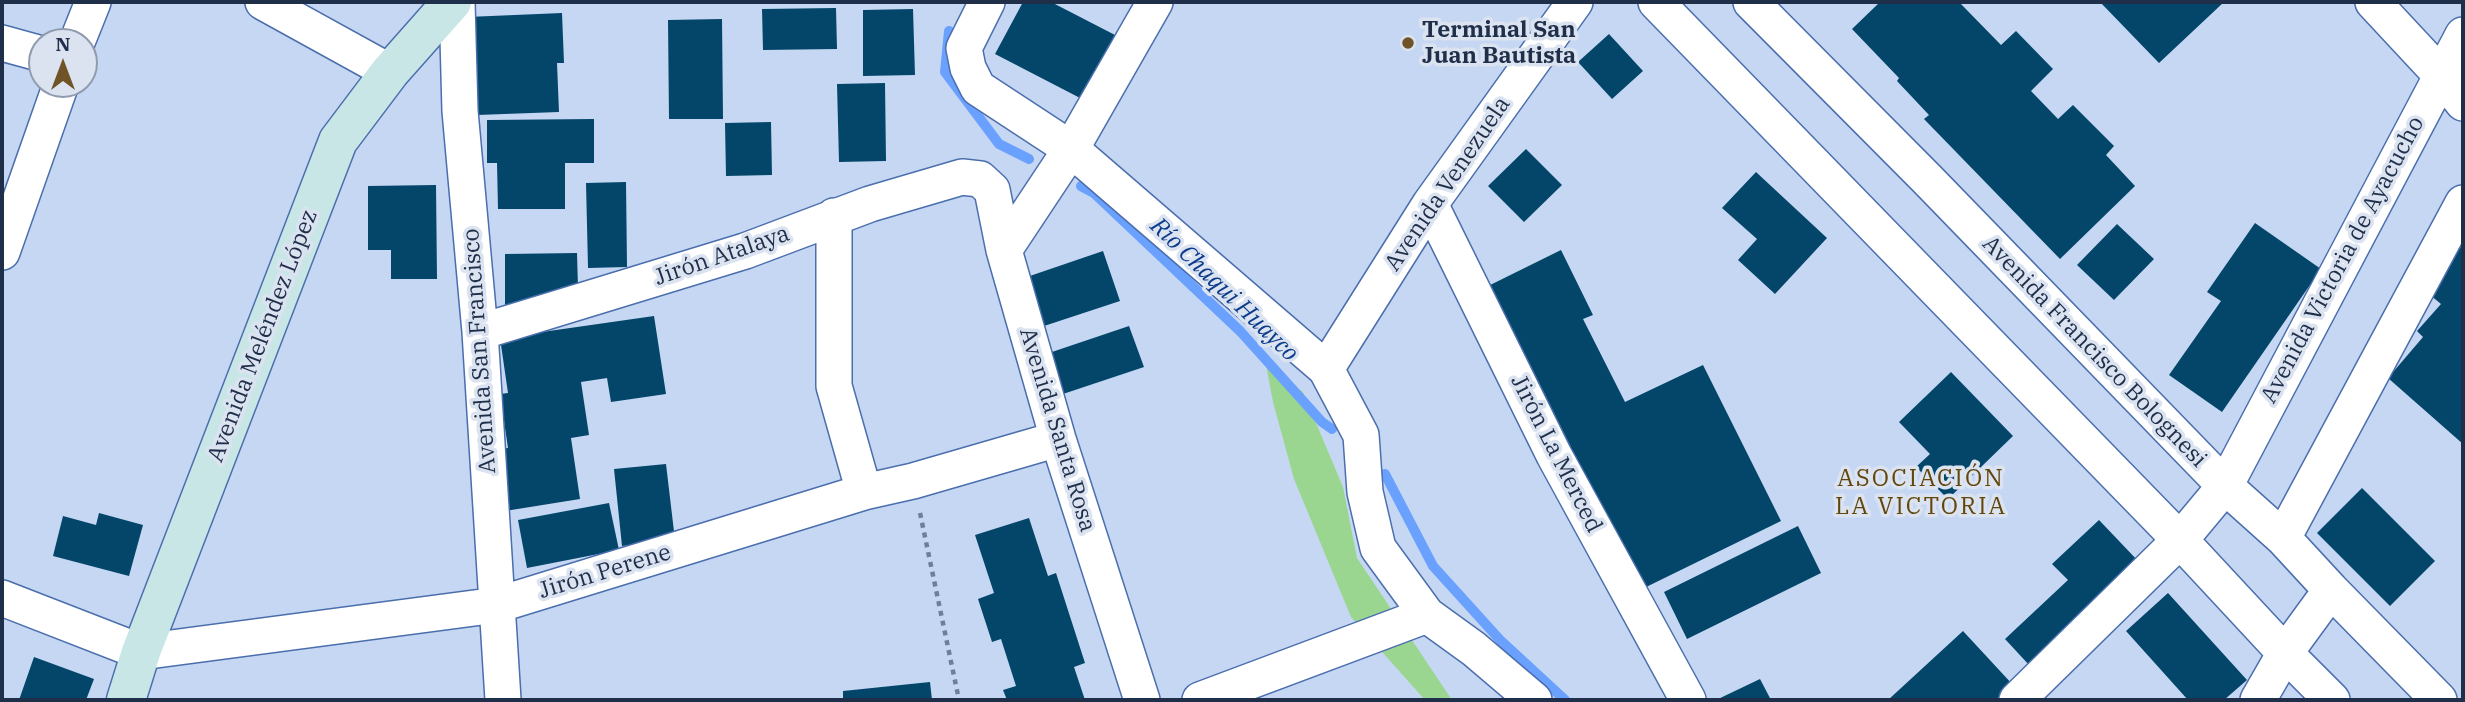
<!DOCTYPE html>
<meta charset="utf-8">
<style>
body{margin:0}
#map{position:relative;width:2465px;height:702px;overflow:hidden;background:#c6d7f3;font-family:"IBM Plex Serif",serif}
canvas{display:block}
.frame{position:absolute;inset:0;border:4px solid #1f2f4a;pointer-events:none}
.north{position:absolute;left:28px;top:28px;width:70px;height:70px;box-sizing:border-box;background:#dbe3f1;border:2px solid #909bae;border-radius:50%;rotate:0deg;font-size:19px;font-weight:700;line-height:28px;text-align:center;color:#1f2f4a}
.north::after{content:'';display:block;margin:auto;width:24px;height:32px;background:#6e5426;clip-path:polygon(50% 0,100% 100%,50% 72%,0 100%)}
</style>
<div id="map">
<canvas width="2465" height="702"></canvas>
<div class="frame"></div>
<div class="north">N</div>
</div>
<script>
const ctx = document.querySelector('canvas').getContext('2d');
ctx.lineJoin = 'round';
function fillPath(path, color) {
  ctx.fillStyle = color;
  ctx.fill(path, 'evenodd');
}
function strokePath(path, color, width, dash) {
  ctx.strokeStyle = color;
  ctx.lineWidth = width;
  ctx.lineCap = dash ? 'butt' : 'round';
  ctx.setLineDash(dash || []);
  ctx.stroke(path);
}
function drawText(font, color, halo, rows, align = 'center') {
  ctx.font = font + ' "IBM Plex Serif",serif';
  ctx.lineWidth = 7;
  ctx.setLineDash([]);
  ctx.textBaseline = 'middle';
  ctx.strokeStyle = halo;
  ctx.fillStyle = color;
  for (const [text, x, y, turn = 0] of rows) {
    ctx.save();
    ctx.translate(x, y);
    ctx.rotate((+turn || 0) * Math.PI / 180);
    ctx.textAlign = isNaN(turn) ? turn : align;
    if (halo) ctx.strokeText(text, 0, 0);
    ctx.fillText(text, 0, 0);
    ctx.restore();
  }
}
fillPath(new Path2D(`
 M1266 365 1303 392 1343 487 1357 558 1452 700H1425L1351 617 1294 479 1273 402Z`), '#9ad690');
strokePath(new Path2D(`
 M949 31 945 72 999 144 1029 159
 M1081 186 1094 193 1240 331 1322 422 1332 429
 M1385 474 1433 566 1501 641 1565 700`), '#6aa0fe', 10);
fillPath(new Path2D(`
 M1023 2H1051L1115 35 1082 99 995 54Z
 M1880 2H1959L2001 45 2016 31 2053 69 2031 91 2058 119 2073 105 2114 146 2106 155 2135 186 2060 259 1924 119 1929 115 1897 81 1899 78 1852 29Z
 M2100 2H2224L2159 63Z
 M836 8 837 49 763 50 762 9Z
 M913 9 915 75 863 76V10Z
 M562 13 564 63H557L559 112 477 115 467 17Z
 M722 19 723 119H669L668 20Z
 M1609 34 1643 71 1612 99 1578 62Z
 M885 83 886 161 839 162 837 84Z
 M594 119V163H565V209H498L497 163H487V120Z
 M771 122 772 175 726 176 725 123Z
 M1526 149 1562 185 1524 222 1488 186Z
 M1756 172 1827 238 1775 294 1738 260 1757 239 1722 208Z
 M626 182 627 267 588 268 586 183Z
 M436 185 437 279H391V250H368V186Z
 M2255 223 2321 269 2222 412 2169 375 2221 301 2207 292Z
 M2117 224 2154 259 2114 300 2077 265Z
 M2463 244V444L2388 378 2423 337 2417 331 2441 304 2424 290Z
 M1561 250 1593 315 1583 319 1625 402 1703 365 1781 521 1640 590 1544 394 1531 400 1478 291Z
 M1103 251 1120 301 1038 328 1021 279Z
 M577 253 578 288 505 306V254Z
 M654 316 666 394 611 402 607 378 581 382 589 435 571 438 580 499 505 511 496 449 508 448 500 394 508 393 500 338Z
 M1129 326 1144 367 1060 395 1046 354Z
 M1951 372 2013 436 1948 499 1916 467 1930 454 1899 422Z
 M666 464 675 540 622 546 614 469Z
 M2362 488 2435 561 2390 606 2317 533Z
 M609 503 619 550 527 568 518 520Z
 M99 513 143 525 129 576 53 556 63 516 96 525Z
 M1029 518 1048 576 1056 573 1085 663 1074 667 1085 700H1007L1003 690 1016 686 1001 639 992 642 978 599 994 593 975 535Z
 M2099 520 2140 563 2030 666 2005 639 2068 580 2052 564Z
 M1798 526 1821 573 1687 639 1664 592Z
 M2168 593 2247 680 2224 700H2188L2126 631Z
 M1963 631 2013 685 1997 700H1888Z
 M34 657 94 679 86 700H19Z
 M1760 679 1771 700H1716Z
 M930 682 932 700H843V691Z`), '#03466a');
const street = new Path2D(`
 M263 2 390 72
 M457 2 460 111 480 332 503 700
 M987 2 964 48 968 68 978 88 1071 149 1326 369 1361 435 1365 492 1378 548 1427 615 1474 649 1534 700
 M1656 2 2180 540 2285 653 2332 700
 M1751 2 1928 180 2225 486 2283 538 2331 590 2439 700
 M2373 2 2441 75 2463 103
 M77 42 93 2
 M2 43 42 54
 M1430 204 1554 455 1688 700
 M834 216V386L864 492
 M1004 250 1071 149 1155 2
 M2 252 61 84
 M480 332 745 251 870 204 962 177 980 179 992 190 1004 250 1058 439 1142 700
 M1326 369 1430 204 1575 2
 M2283 538 2463 203
 M2 598 141 652 497 605 864 492 913 481 1058 439
 M1200 700 1427 615
 M2017 700 2180 540 2225 486 2463 35
 M2258 700 2285 653 2331 590`);
const secondary = new Path2D(`
 M126 700 141 652 338 141 390 72 452 2`);
strokePath(street, '#4b6fad', 38);
strokePath(secondary, '#4b6fad', 41);
strokePath(new Path2D(`
 M920 513 959 700`), '#6f7f9b', 4.5, [5, 5]);
strokePath(street, '#fff', 35);
strokePath(secondary, '#c9e6e7', 38);
for (const [x, y, r, color] of [
 [1408,43,7,"#6e5426"]
]) {
  const dot = new Path2D();
  dot.arc(x, y, r, 0, 2 * Math.PI);
  ctx.fillStyle = color;
  ctx.fill(dot);
  strokePath(dot, '#dbe3f1', 2.5);
}
drawText('bold 23px', '#1f2f4a', '#dbe3f1', [
 ["Terminal San",1422,30],
 ["Juan Bautista",1422,56]
], 'left');
drawText('23px', '#1f2f4a', '#dbe3f1', [
 ["Avenida Venezuela",1448,184,-56],
 ["Jirón Atalaya",722,256,-19],
 ["Avenida Victoria de Ayacucho",2343,260,-62],
 ["Avenida Meléndez López",263,336,-69],
 ["Avenida San Francisco",480,351,-94],
 ["Avenida Francisco Bolognesi",2094,352,46],
 ["Avenida Santa Rosa",1057,430,73],
 ["Jirón La Merced",1556,454,63],
 ["Jirón Perene",605,572,-17]
]);
drawText('italic 24px', '#0c3b8c', '#dbe3f1', [
 ["Río Chaqui Huayco",1224,290,44]
]);
ctx.letterSpacing = '2px';
drawText('24px', '#62460b', '#dbe3f1', [
 ["ASOCIACIÓN",1921,479],
 ["LA VICTORIA",1921,507]
]);
ctx.letterSpacing = '0px';
</script>
